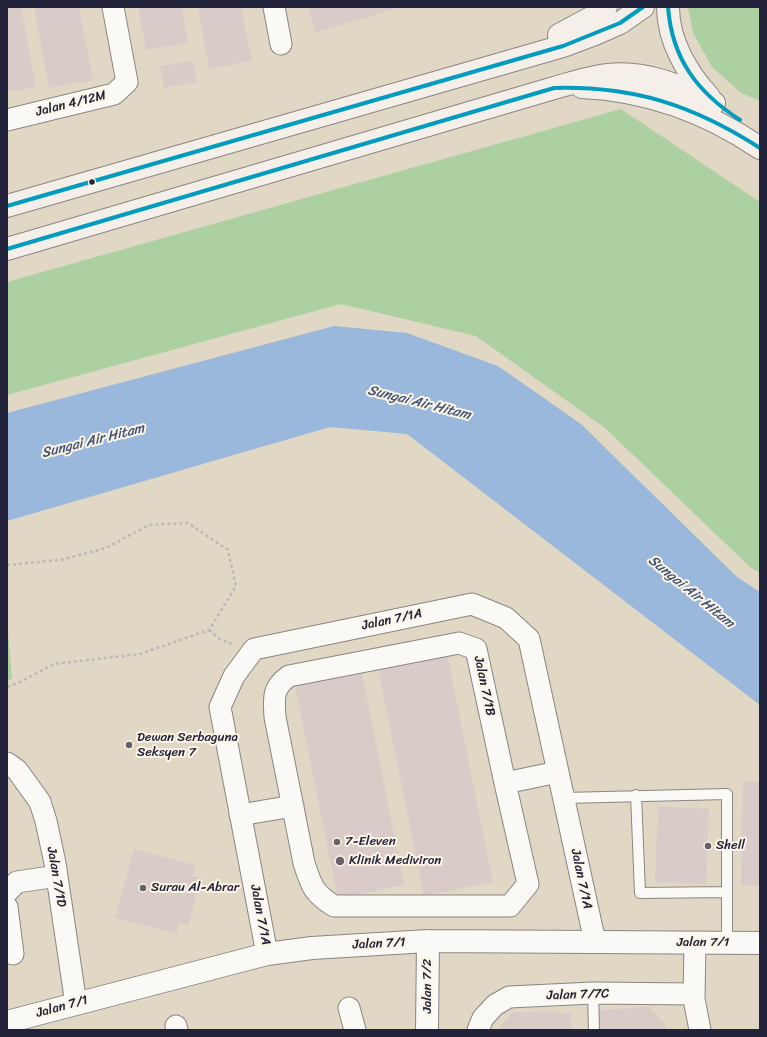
<!DOCTYPE html>
<style>
body{margin:0}
#map{position:relative;width:767px;height:1037px;overflow:hidden;background:#e0d8c5;font-family:Sriracha,sans-serif}
canvas{display:block}
.frame{position:absolute;inset:0;border:8px solid #22223b;pointer-events:none}
</style>
<div id="map">
<canvas width="767" height="1037"></canvas>
<div class="frame"></div>
</div>
<script>
const ctx = document.querySelector('canvas').getContext('2d');
ctx.lineJoin = 'round';
function fillPath(path, color) {
  ctx.fillStyle = color;
  ctx.fill(path, 'evenodd');
}
function strokePath(path, color, width, dash) {
  ctx.strokeStyle = color;
  ctx.lineWidth = width;
  ctx.lineCap = dash ? 'butt' : 'round';
  ctx.setLineDash(dash || []);
  ctx.stroke(path);
}
function drawText(font, color, halo, rows, align = 'center') {
  ctx.font = font + ' Sriracha,sans-serif';
  ctx.lineWidth = 4;
  ctx.setLineDash([]);
  ctx.textBaseline = 'middle';
  ctx.strokeStyle = halo;
  ctx.fillStyle = color;
  for (const [text, x, y, turn = 0] of rows) {
    ctx.save();
    ctx.translate(x, y);
    ctx.rotate((+turn || 0) * Math.PI / 180);
    ctx.textAlign = isNaN(turn) ? turn : align;
    if (halo) ctx.strokeText(text, 0, 0);
    ctx.fillText(text, 0, 0);
    ctx.restore();
  }
}
fillPath(new Path2D(`
 M688 7H760V101L741 93 712 67 693 33Z
 M621 109 760 202V573L750 567 605 428 476 336 341 304 7 395V282Z
 M7 620 12 679 7 680Z`), '#acd0a2');
fillPath(new Path2D(`
 M334 326 407 333 498 366 581 424 737 577 760 592V705L407 434 330 427 7 521V413Z`), '#9ab8dc');
fillPath(new Path2D(`
 M7 7H21L36 87 7 92Z
 M34 7H79L93 80 49 88Z
 M138 7H182L188 43 146 50Z
 M198 7H241L252 61 209 69Z
 M308 7H400L315 33Z
 M193 61 197 82 164 88 160 66Z
 M447 654 493 882 424 896 378 668Z
 M362 673 404 885 338 899 295 686Z
 M743 781 760 782V885H741Z
 M658 806 709 809 706 884 655 882Z
 M134 849 195 865 192 876 201 878 188 926 179 923 177 934 115 918Z
 M649 1007 666 1025V1030H600L599 1010Z
 M513 1012 572 1013 571 1030H497Z`), '#d9ccc8');
const service = new Path2D(`
 M636 795 640 893 727 892
 M564 798 727 794V943
 M593 993 594 1030`);
const minor = new Path2D(`
 M274 7 281 44
 M7 120 114 94 127 82 113 7
 M459 643 476 649 505 783 528 884 510 906H334C313 893 311 885 304 863L275 717C274 698 272 688 289 676Z
 M7 763 17 770 40 802 46 821 55 863 76 1004
 M505 783 558 772
 M240 815 293 806
 M7 892 17 882 57 876
 M7 907 13 954
 M695 943 694 999 700 1030
 M267 954 220 707 234 676 254 649 472 604 506 618 529 639 595 942
 M349 1008 355 1030
 M176 1026 177 1030
 M478 1030 483 1018 495 1005 509 997 593 993 694 994`);
const tertiary = new Path2D(`
 M7 1022 267 954 312 948 428 941 760 943
 M427 1030 428 941`);
const secondary = new Path2D(`
 M668 7C668 41 687 73 709 97
 M559 35 600 13 606 7
 M582 87C646 90 707 112 760 148
 M7 206 563 46 595 34 620 23 643 7
 M7 249 554 88C572 83 590 77 608 75 646 71 682 86 714 103`);
strokePath(service, '#8a8681', 12);
strokePath(minor, '#8a8681', 23);
strokePath(tertiary, '#8a8681', 24);
strokePath(secondary, '#8a8681', 24);
strokePath(new Path2D(`
 M7 565 60 560 106 548 149 525 188 523 228 550 236 586 209 630 140 654 54 664 22 681 7 687
 M209 630 220 639 232 644`), '#bbb9b8', 2.5, [3, 3]);
strokePath(service, '#faf9f6', 10);
strokePath(minor, '#faf9f6', 21);
strokePath(tertiary, '#faf9f6', 22);
strokePath(secondary, '#f4f0e9', 22);
strokePath(new Path2D(`
 M668 7C672 59 697 92 740 120
 M7 206 563 46 620 23 643 7
 M7 249 554 88C634 86 693 105 760 148`), '#039cbf', 4);
for (const [x, y, r, color] of [
 [92,182,3.5,"#22223b"],
 [129,745,4,"#64626b"],
 [337,842,4,"#64626b"],
 [708,846,4,"#64626b"],
 [340,861,5,"#64626b"],
 [143,888,4,"#64626b"]
]) {
  const dot = new Path2D();
  dot.arc(x, y, r, 0, 2 * Math.PI);
  ctx.fillStyle = color;
  ctx.fill(dot);
  strokePath(dot, '#fcf5e5', 1.5);
}
drawText('13px', '#22223b', '#fcf5e5', [
 ["Jalan 4/12M",71,104,-14],
 ["Jalan 7/1A",392,620,-12],
 ["Jalan 7/1B",484,686,78],
 ["Jalan 7/1D",56,877,80],
 ["Jalan 7/1A",581,879,78],
 ["Jalan 7/1A",260,915,79],
 ["Jalan 7/1",703,943],
 ["Jalan 7/1",379,944,-3],
 ["Jalan 7/2",428,986,-90],
 ["Jalan 7/7C",578,995,-2],
 ["Jalan 7/1",62,1007,-15]
]);
drawText('13px', '#22223b', '#fcf5e5', [
 ["Dewan Serbaguna",137,738],
 ["Seksyen 7",137,753],
 ["7-Eleven",345,842],
 ["Shell",716,846],
 ["Klinik Mediviron",349,861],
 ["Surau Al-Abrar",151,888]
], 'left');
drawText('italic 14px', '#425277', '#fcf5e5', [
 ["Sungai Air Hitam",419,403,14],
 ["Sungai Air Hitam",93,441,-14],
 ["Sungai Air Hitam",691,592,39]
]);
</script>
